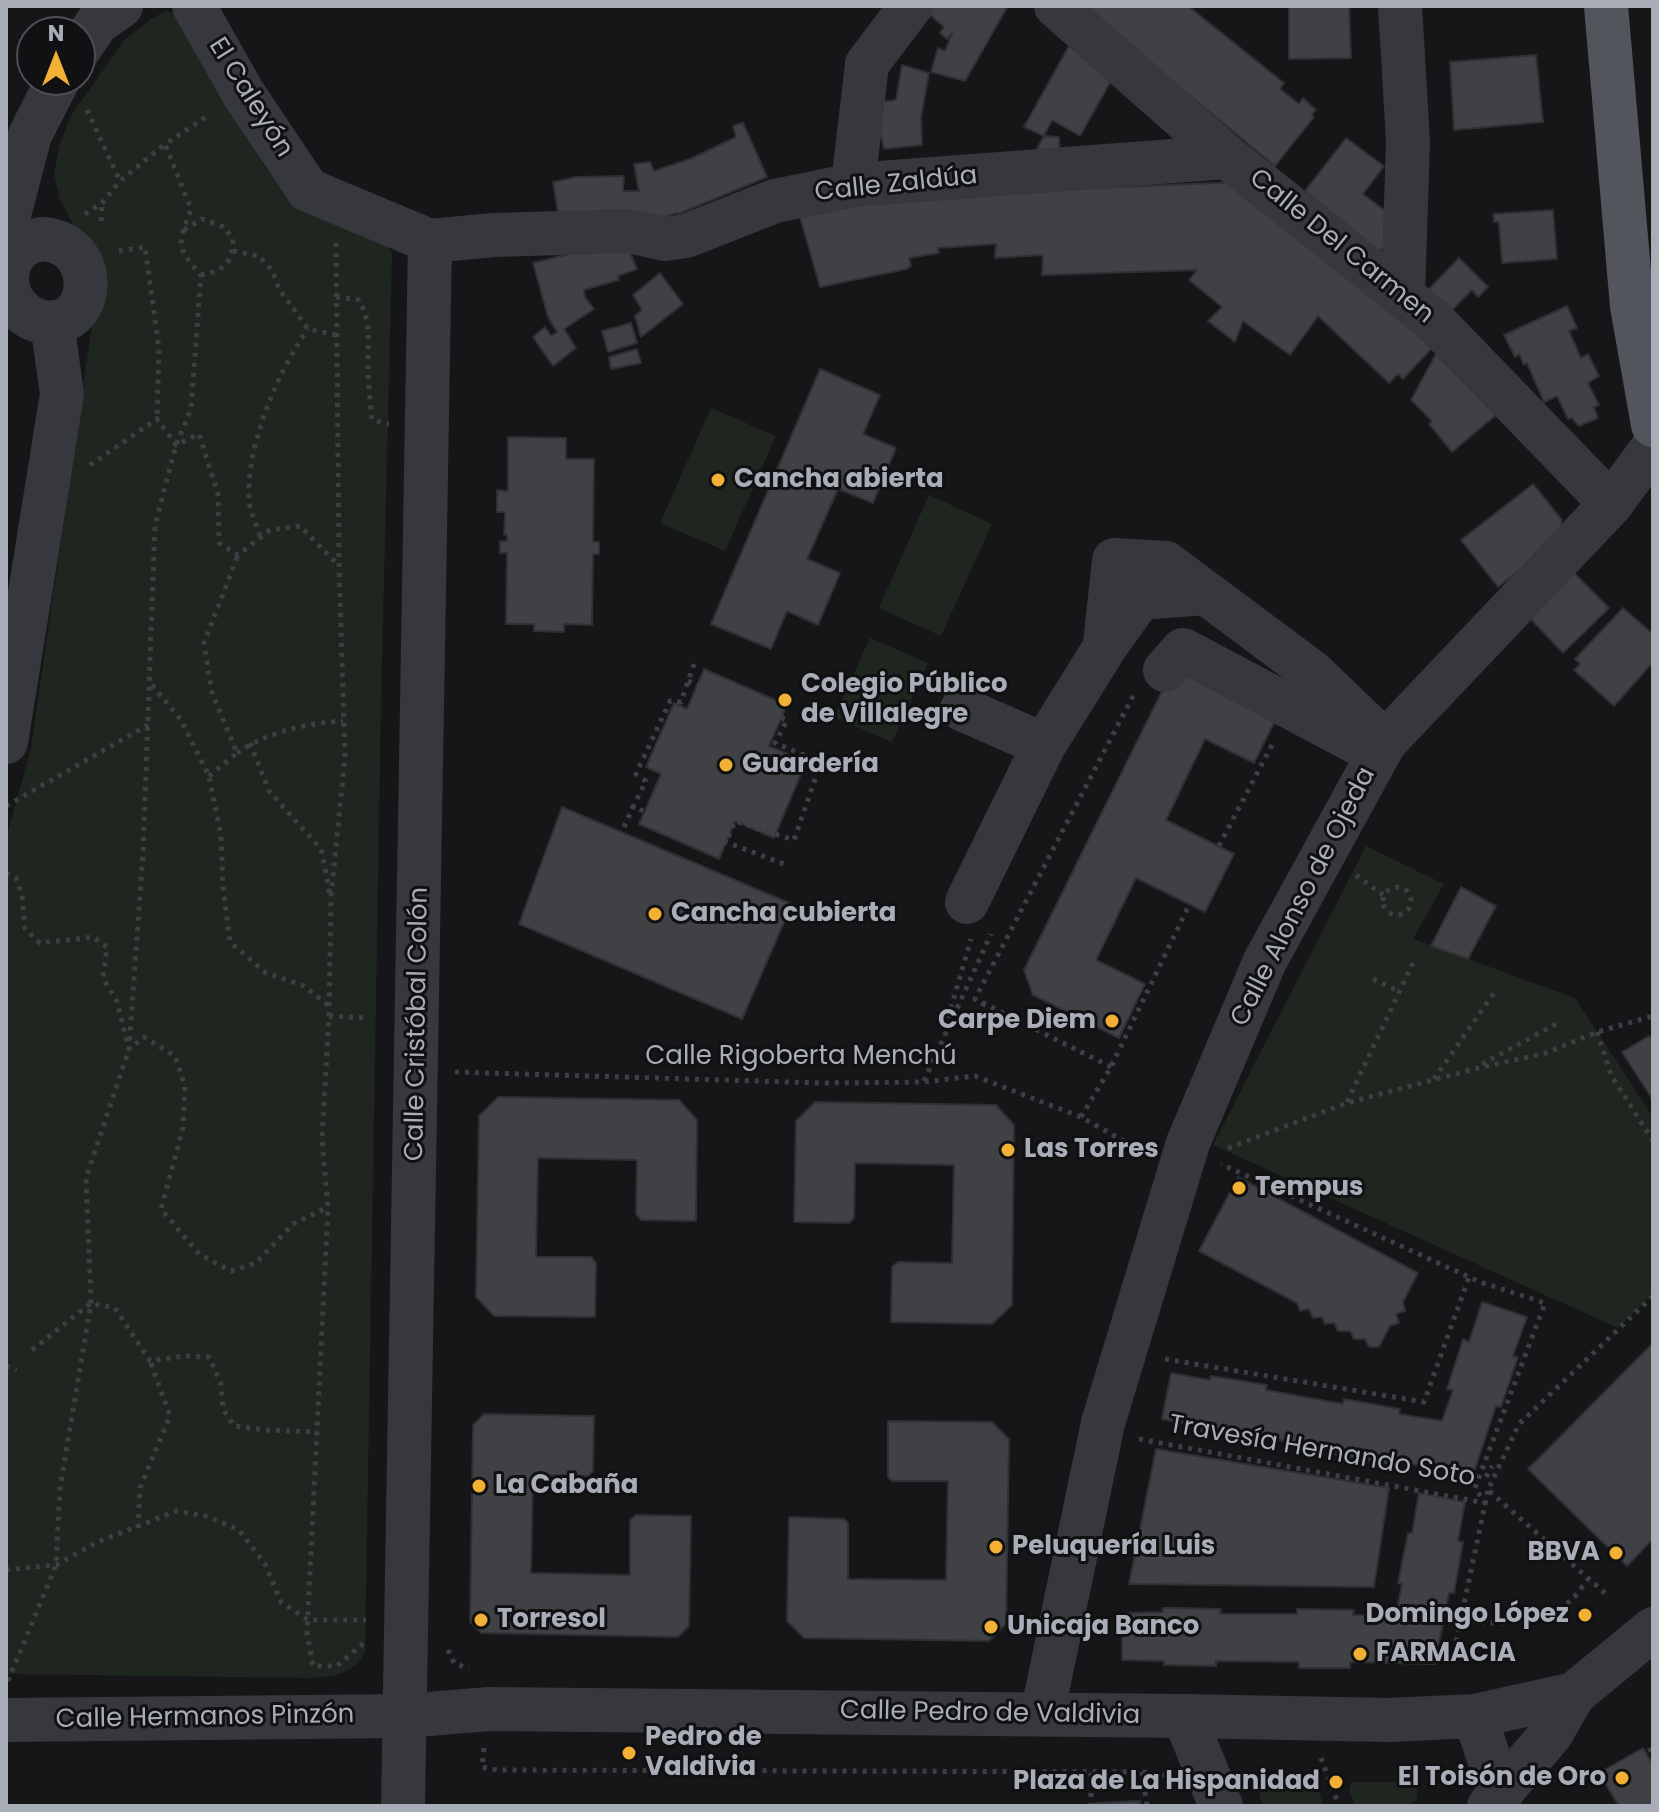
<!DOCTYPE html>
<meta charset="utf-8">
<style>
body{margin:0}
#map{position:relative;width:1659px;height:1812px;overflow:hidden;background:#161618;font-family:Poppins,sans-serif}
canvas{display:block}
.frame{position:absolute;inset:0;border:8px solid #a8adb8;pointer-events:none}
.north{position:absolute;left:16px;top:16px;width:80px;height:80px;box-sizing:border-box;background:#111113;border:2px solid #4d4f55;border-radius:50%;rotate:0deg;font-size:22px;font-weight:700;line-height:32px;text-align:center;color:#a8adb8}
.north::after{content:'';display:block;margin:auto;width:28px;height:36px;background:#f2b134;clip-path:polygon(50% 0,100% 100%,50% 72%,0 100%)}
</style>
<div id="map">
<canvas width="1659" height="1812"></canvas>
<div class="frame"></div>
<div class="north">N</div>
</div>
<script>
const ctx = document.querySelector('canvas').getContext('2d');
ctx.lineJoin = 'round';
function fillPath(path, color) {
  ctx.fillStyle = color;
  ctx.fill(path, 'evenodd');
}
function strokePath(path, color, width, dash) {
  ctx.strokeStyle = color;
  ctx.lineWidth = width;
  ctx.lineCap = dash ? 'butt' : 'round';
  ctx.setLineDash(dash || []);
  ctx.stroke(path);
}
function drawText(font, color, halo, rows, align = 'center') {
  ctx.font = font + ' Poppins,sans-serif';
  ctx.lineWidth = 6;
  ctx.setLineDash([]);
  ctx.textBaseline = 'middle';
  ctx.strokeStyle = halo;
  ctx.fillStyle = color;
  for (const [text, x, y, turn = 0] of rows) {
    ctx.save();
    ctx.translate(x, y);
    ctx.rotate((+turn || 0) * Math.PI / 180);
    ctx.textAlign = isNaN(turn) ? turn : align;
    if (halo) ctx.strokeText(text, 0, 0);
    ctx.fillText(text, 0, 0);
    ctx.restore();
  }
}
fillPath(new Path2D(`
 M166 11 186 17 265 167 288 192 381 233 392 254 381 702 365 1652C352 1676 331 1677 306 1678L6 1674V839L31 748 93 318 96 265 60 200 54 174 59 147 70 117 125 39 151 19Z
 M711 408 776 436 725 551 660 523Z
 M929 495 992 524 941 636 879 608Z
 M870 638 928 663 892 742 834 717Z
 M1366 846 1444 884 1413 939 1575 998 1653 1117V1294L1618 1328 1213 1145Z
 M1303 1780C1318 1783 1319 1793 1324 1806H1263L1259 1795 1262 1787Z
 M1352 1782H1409L1417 1789V1799L1409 1806H1355L1349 1789Z`), '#1e261f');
const building = new Path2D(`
 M924 6H1008L965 81 931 72 938 48 945 51 952 33 947 39 940 33 944 27 922 8Z
 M1081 6H1160L1163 8 1165 6H1188L1284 83 1280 89 1299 104 1303 98 1316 110 1312 114 1314 117 1275 166Z
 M1289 6H1349L1351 58 1289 59Z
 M1070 44 1112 79 1080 136 1052 120 1044 136 1024 127Z
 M1536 55 1543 122 1454 130 1450 62Z
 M902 65 929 73 921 117 922 145 884 149 873 103 896 100Z
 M743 123 767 177 678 214 676 213 650 222 560 224 553 182 576 177 624 176 623 191H639L634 164 650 162 654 171 690 159 736 137 733 126Z
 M1044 136 1059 137 1060 154 1033 156Z
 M1346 138 1384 166 1363 194 1400 222 1380 252 1305 191Z
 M1238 182 1376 297 1432 348 1403 379 1398 374 1389 383 1318 316 1290 355 1243 321 1235 342 1208 321 1222 307 1189 280 1197 270 1042 275 1043 255 995 258 996 244 938 248 939 253 909 258 911 266 907 269 820 287 800 217 892 199 971 193Z
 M1553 210 1557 259 1502 263 1499 222H1494L1493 214Z
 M625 240 637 269 618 276 619 280 584 290 585 297 594 309 564 329 576 348 553 366 533 337 545 327 551 336 557 332 548 317 533 263Z
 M1459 258 1488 287 1478 297 1472 290 1450 312 1428 290Z
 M660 273 683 304 641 337 635 316 642 310 633 295Z
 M1567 306 1577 328 1569 331 1581 358 1588 354 1599 376 1588 383 1599 405 1594 407 1598 418 1579 426 1572 418 1568 419 1557 396 1544 402 1527 363 1524 365 1519 354 1515 357 1504 335Z
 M631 323 637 343 608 352 602 331Z
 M637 349 641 363 611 369 609 357Z
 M1436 354 1496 415 1452 452 1429 424 1432 421 1411 400Z
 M820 369 880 395 863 434 896 448 873 503 838 489 807 559 840 573 818 625 787 611 771 649 711 624Z
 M508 437 566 438V459H594L593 542H599V554H593L592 625 564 624V632L534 631V624H506L507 553H500V541H507V535H504L505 512H497V490L508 491Z
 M1533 484 1562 520 1559 538 1498 587 1461 540Z
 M1572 571 1609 608 1563 653 1527 615Z
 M1623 608 1653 634V662L1614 706 1574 670 1580 664 1575 659Z
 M1195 667 1281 709 1254 763 1205 739 1166 820 1234 854 1205 912 1136 878 1096 960 1145 984 1119 1038 1033 995 1024 970 1170 675Z
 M704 669 787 705 769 746 806 762 774 838 735 821 719 859 639 824 661 774 646 767 674 703 687 709Z
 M562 807 792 904 742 1019 519 924Z
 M1461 887 1496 906 1468 959 1431 946Z
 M1649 1036 1653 1038V1100L1622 1052Z
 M498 1097 679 1100 697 1120 696 1221 641 1220 636 1214 637 1160 538 1158 536 1257H591L596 1263 595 1317 494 1316 476 1297 479 1116Z
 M815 1102 996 1105 1014 1125 1012 1305 992 1324 891 1322 892 1267 898 1262 952 1263 954 1165 855 1163 854 1218 849 1223 794 1222 796 1121Z
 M1238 1177 1418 1273 1403 1302 1405 1311 1396 1314 1399 1323 1390 1326 1379 1347H1369L1365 1339H1354L1350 1331H1338L1334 1323 1325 1324 1322 1317 1313 1318 1309 1309 1300 1311 1297 1303 1199 1251Z
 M1482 1302 1527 1317 1513 1356 1518 1357 1501 1407 1496 1406 1473 1475 1389 1460V1464L1336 1455 1337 1450 1255 1436 1254 1441 1201 1432 1202 1427 1162 1419 1171 1373 1210 1380 1211 1376 1267 1385 1266 1390 1343 1404 1344 1399 1400 1409 1399 1414 1442 1421 1453 1390 1447 1389 1463 1339 1469 1342Z
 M1653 1343V1539L1627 1566 1528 1469Z
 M484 1414 594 1416 593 1471 588 1476 533 1475 531 1573 630 1575V1520L636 1515 691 1516 689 1626 678 1637 481 1633 470 1622 473 1425Z
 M888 1421 992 1422 1009 1439 1006 1624 989 1641 804 1638 787 1621 789 1517 844 1519 848 1523V1579L946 1580 948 1481H892L888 1477Z
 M1156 1449 1389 1488 1374 1587 1129 1584Z
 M1419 1493 1465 1502 1458 1541 1463 1542 1454 1593H1449L1435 1664 1350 1662V1668H1299V1662L1216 1661V1666L1164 1665V1661L1122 1660V1613L1163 1612V1608H1179L1221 1609 1220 1614H1297V1609L1354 1610 1353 1615H1396L1402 1584 1398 1583 1408 1533H1412Z
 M1643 1748 1653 1765V1806H1619L1599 1773Z
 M1140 1801 1141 1806H1095V1803Z`);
fillPath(building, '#404145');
strokePath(building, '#303034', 2);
strokePath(new Path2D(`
 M87 110 120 181
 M85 214 102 203 120 181 165 144
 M101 221 102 203
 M184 230 202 219 224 227 233 239C233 262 224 271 201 275
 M336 243 339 565 345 756 331 897 329 1016 322 1139 328 1207 307 1633 313 1666H337L365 1642
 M119 251 145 247 159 349 157 419
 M233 251 259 256 272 270 279 289 308 329 336 335
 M336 297 359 300C371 321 368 339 368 362 368 381 370 401 372 420L389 424
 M90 465 157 419 176 445 199 434 218 494 219 543 238 555 270 530 300 526 338 565
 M260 536C257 526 252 516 250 506 242 455 278 370 308 329
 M694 664 681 702 670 701 636 774 646 781 633 807 784 864
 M688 681 787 720 775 743 821 762 794 840 735 821 726 842
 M152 685 181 720 209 776 221 836 223 887 230 942 266 973 304 986 329 1006
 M250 743 269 791 321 849 330 894
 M237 753C267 732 308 723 343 721
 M209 776 237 753 212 693 204 643 238 555
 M6 806 148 725
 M624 827 633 807
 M1219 846 1274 741
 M6 873 16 878 22 895 25 929 40 943 93 937 107 947 103 978 117 1002 129 1049 144 1037 175 1056 185 1086 183 1128 161 1209 199 1254 231 1271 256 1263 293 1224 328 1207
 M1356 875 1383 895
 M1383 901a14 14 0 1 1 28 0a14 14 0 1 1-28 0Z
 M1373 979 1400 992
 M329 1016 367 1018
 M948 1018 971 939
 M973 1024 984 1003
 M992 1027 999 1012
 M1597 1032 1611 1075 1653 1141
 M1482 1064 1560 1022
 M1111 1067 975 999 1134 694
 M455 1072 822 1083 923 1082 975 1076 1081 1117 1143 1152
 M1434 1079 1496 990
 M924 1081 991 934
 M1347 1102 1413 963
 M1081 1117 1111 1067 1189 905
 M1228 1148 1347 1103 1474 1069 1546 1053 1597 1032 1653 1016
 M32 1350 91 1303 115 1308 150 1361 183 1356 209 1357 221 1384 223 1409 234 1426 266 1430 317 1432
 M1165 1359 1424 1402 1469 1277
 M6 1366 17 1370
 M1139 1439 1485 1503 1475 1488 1545 1303 1480 1282 1221 1164
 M1486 1477 1492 1466
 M138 1528 140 1488 170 1416 150 1361
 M6 1570 56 1565 98 1542 176 1511 206 1516 239 1530 265 1564 281 1602 308 1620H366
 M1605 1593 1488 1490 1519 1424 1653 1296
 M1461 1619C1495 1626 1545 1626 1572 1599 1578 1594 1583 1585 1588 1579
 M448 1650 454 1663 469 1669
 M1452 1661 1488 1490
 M8 1681 56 1565 60 1488 91 1303 86 1178 129 1049 143 853 155 525 176 445 191 409 201 275C175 246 178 245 191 209L165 144 209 115
 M484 1748 482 1767 497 1770 1142 1772 1165 1775
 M1649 1748 1653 1755
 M1321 1758 1339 1806
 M1142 1772 1147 1806
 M1091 1773V1806`), '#3d3f44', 5, [4, 6]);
strokePath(new Path2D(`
 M194 6 243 93 308 190 430 241 494 235 629 231 665 239 686 236 775 201 853 185 1227 157
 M1056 6 1227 157 1433 320 1611 504
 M1400 6 1408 141 1403 296
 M80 48 97 23 121 6
 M853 185 867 64 911 6
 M6 226 30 135 58 80
 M41 239C102 241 98 330 43 322 32 320 24 315 17 306 2 289 4 259 23 246 28 242 35 241 41 239Z
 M1105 644 1114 560 1166 563 1206 593
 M1165 670 1183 650 1375 752
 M962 709 1044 745
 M6 742 62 394 52 323
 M967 902 1044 745 1105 647 1140 598 1206 593 1312 672 1385 742
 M1042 1715 1103 1423 1188 1143 1265 961 1385 742 1611 504 1653 447
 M1184 1716 1221 1806
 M1475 1716 1501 1795
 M6 1720 404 1716 489 1709 1184 1716 1389 1720 1475 1716 1574 1694
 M403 1806 430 241
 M1489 1806 1551 1734 1574 1694 1653 1629`), '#37383d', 44);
strokePath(new Path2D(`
 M1606 6 1632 306 1653 425`), '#53555c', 44);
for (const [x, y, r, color] of [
 [718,480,8,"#f2b134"],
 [785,700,8,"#f2b134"],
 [726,765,8,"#f2b134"],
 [655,914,8,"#f2b134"],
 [1112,1021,8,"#f2b134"],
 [1008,1150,8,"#f2b134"],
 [1239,1188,8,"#f2b134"],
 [479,1486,8,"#f2b134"],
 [996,1547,8,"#f2b134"],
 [1616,1553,8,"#f2b134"],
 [1585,1615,8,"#f2b134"],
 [481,1620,8,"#f2b134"],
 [991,1627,8,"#f2b134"],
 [1360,1654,8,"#f2b134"],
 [629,1753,8,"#f2b134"],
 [1622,1778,8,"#f2b134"],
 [1336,1782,8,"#f2b134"]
]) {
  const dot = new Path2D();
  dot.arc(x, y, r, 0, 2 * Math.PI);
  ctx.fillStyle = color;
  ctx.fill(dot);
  strokePath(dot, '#111113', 3);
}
drawText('26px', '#a8adb8', '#111113', [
 ["El Caleyón",250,98,58],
 ["Calle Zaldúa",896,185,-6],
 ["Calle Del Carmen",1341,247,39],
 ["Calle Alonso de Ojeda",1304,897,-63],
 ["Calle Cristóbal Colón",418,1024,-89],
 ["Calle Rigoberta Menchú",801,1057],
 ["Travesía Hernando Soto",1322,1452,10],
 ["Calle Pedro de Valdivia",990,1714,1],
 ["Calle Hermanos Pinzón",205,1718,-1]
]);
drawText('bold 26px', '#a8adb8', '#111113', [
 ["Cancha abierta",734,480],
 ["Colegio Público",801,685],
 ["de Villalegre",801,715],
 ["Guardería",742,765],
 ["Cancha cubierta",671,914],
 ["Carpe Diem",1096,1021,"right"],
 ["Las Torres",1024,1150],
 ["Tempus",1255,1188],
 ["La Cabaña",495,1486],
 ["Peluquería Luis",1012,1547],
 ["BBVA",1600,1553,"right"],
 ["Domingo López",1569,1615,"right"],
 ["Torresol",497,1620],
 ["Unicaja Banco",1007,1627],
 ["FARMACIA",1376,1654],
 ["Pedro de",645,1738],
 ["Valdivia",645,1768],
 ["El Toisón de Oro",1606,1778,"right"],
 ["Plaza de La Hispanidad",1320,1782,"right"]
], 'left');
</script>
